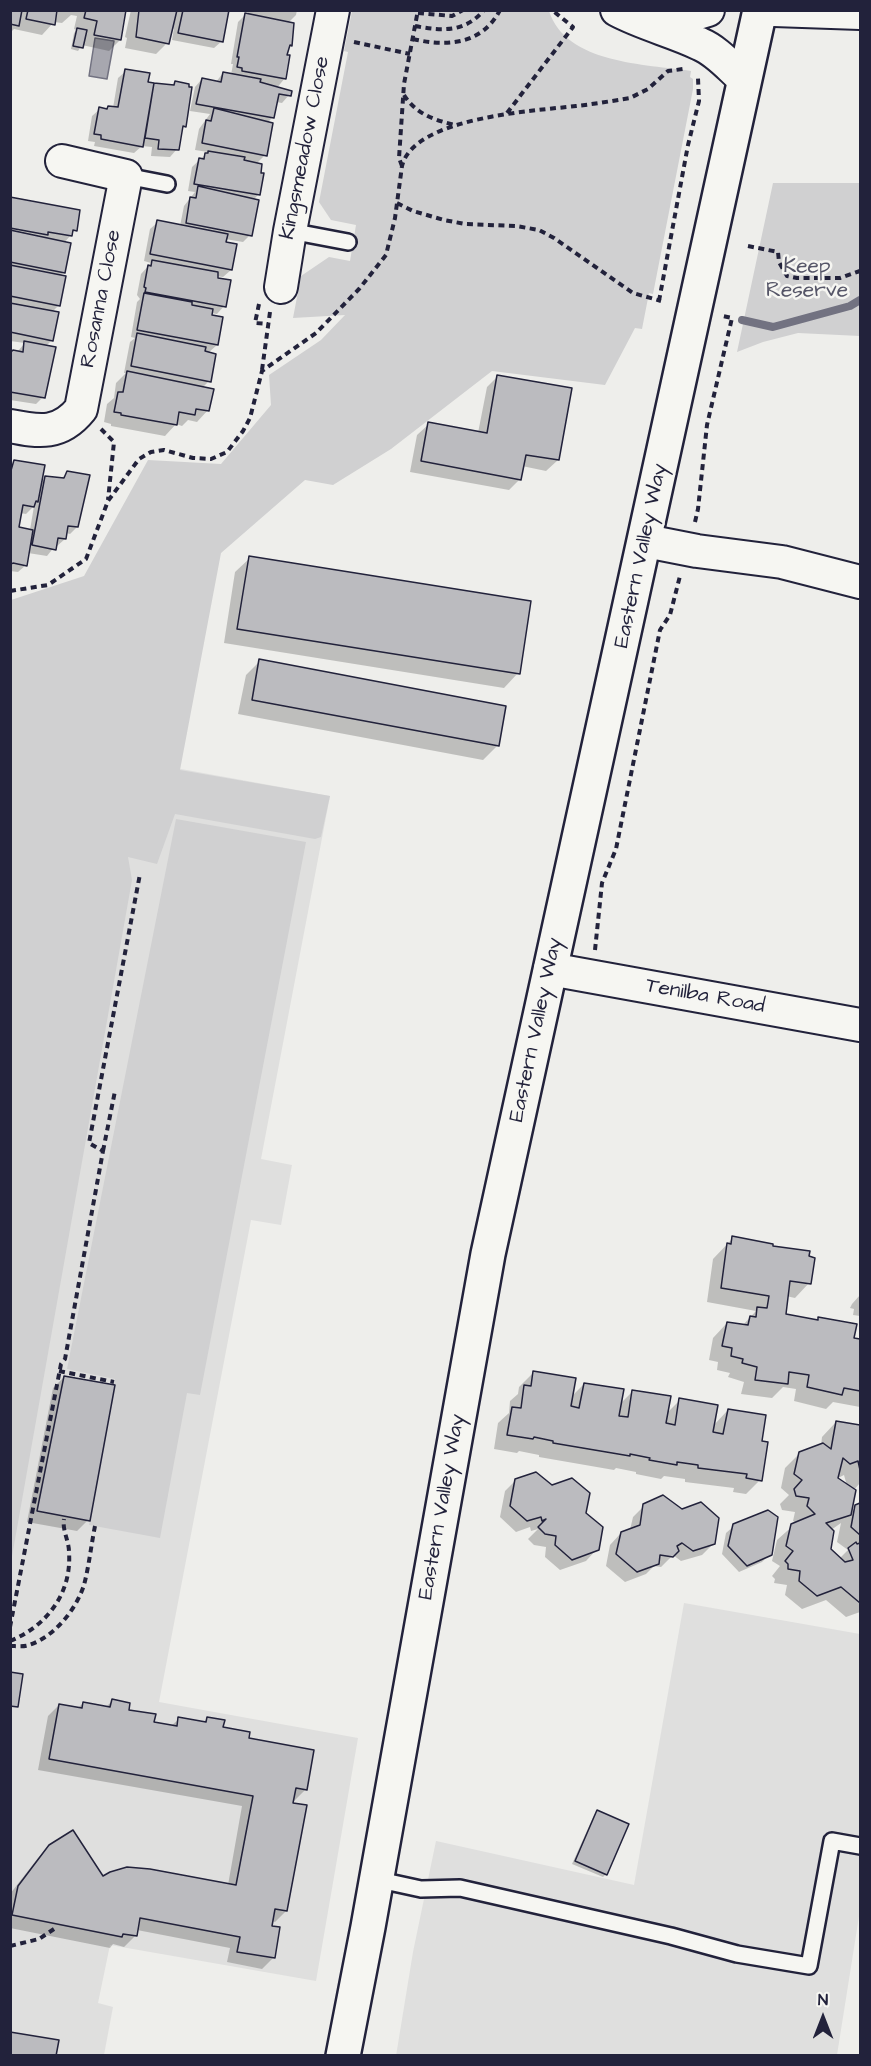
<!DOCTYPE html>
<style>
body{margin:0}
#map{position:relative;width:871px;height:2066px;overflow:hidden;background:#eeeeeb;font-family:"Architects Daughter",sans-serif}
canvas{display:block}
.frame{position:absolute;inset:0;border:12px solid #22223b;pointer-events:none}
.north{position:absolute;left:793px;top:1988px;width:60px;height:60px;-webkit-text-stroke:4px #f6f6f2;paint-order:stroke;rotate:0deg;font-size:16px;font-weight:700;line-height:24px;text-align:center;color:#22223b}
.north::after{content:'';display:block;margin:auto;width:21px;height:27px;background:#22223b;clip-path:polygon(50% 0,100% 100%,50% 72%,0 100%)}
</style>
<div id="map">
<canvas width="871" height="2066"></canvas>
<div class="frame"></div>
<div class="north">N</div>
</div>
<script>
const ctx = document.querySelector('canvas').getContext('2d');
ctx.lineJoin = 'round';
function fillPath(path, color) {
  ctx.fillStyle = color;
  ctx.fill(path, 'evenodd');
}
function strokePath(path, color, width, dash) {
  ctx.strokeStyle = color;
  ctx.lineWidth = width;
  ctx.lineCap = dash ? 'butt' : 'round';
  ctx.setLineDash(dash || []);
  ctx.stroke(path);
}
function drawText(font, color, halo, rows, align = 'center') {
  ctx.font = font + ' "Architects Daughter",sans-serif';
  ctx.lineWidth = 5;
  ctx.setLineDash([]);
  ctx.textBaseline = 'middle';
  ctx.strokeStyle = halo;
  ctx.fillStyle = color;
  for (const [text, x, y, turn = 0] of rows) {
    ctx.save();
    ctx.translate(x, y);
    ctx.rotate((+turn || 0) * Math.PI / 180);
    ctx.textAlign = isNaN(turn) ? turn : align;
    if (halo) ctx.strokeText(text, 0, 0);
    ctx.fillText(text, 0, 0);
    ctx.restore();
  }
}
fillPath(new Path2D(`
 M10 738 330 796 261 1159 292 1165 281 1225 251 1220 159 1702 358 1738 316 1981 110 1945 98 2003 113 2007 104 2055H11Z
 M684 1603 860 1634V1910L837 2055 396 2056 413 1952 436 1841 634 1885Z`), '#dfdfde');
fillPath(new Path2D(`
 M352 11H549C566 64 646 64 691 71L690 77 693 79V89L653 294 649 293 642 329 635 328 605 385 492 371 391 449 333 485 305 480 221 553 180 770 330 796 321 837 315 839 175 814 157 864 128 857 132 880 11 1562V600L84 576 148 460 221 464 271 405 269 375 321 340 345 315 293 318 301 276 329 257 350 261 356 225 331 220 319 202 348 52 344 51Z
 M773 183H860V336L798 333 763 342 737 352Z
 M176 819 306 842 200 1395 187 1393 160 1538 89 1525 115 1379 67 1369Z`), '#d0d0d1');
const water = new Path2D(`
 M95 38 114 41 107 79 89 76Z`);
fillPath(water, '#a7a7af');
strokePath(water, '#727281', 1.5);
fillPath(new Path2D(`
 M10 10H125L120 40 109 51 82 45 78 51 71 49 74 33 77 30 74 29 77 16 71 15 62 23 54 22 42 35 14 29 10 33Z
 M131 10H224L222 41 214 48 172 40 174 28 169 33 167 43 156 54 125 48 127 38 125 37Z
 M242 10H297L296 15 288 23 292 24 294 29 291 45 285 56V78L276 89 289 95 282 103 276 102 273 117 267 123 265 155 256 164 258 195 253 200 250 235 243 242 225 239 231 270 223 277 216 276 224 306 217 314 211 313 210 316 221 319 217 345 208 353 209 381 202 388 208 410 197 422 188 420 182 426 176 424 165 436 111 426V424L104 422 107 404 114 398 116 383 126 373H124L130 342 135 338 131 337 137 302 140 299 137 295 141 274 151 263 144 261 150 229 158 222 180 226 184 206 195 192 188 191 192 167 208 152 195 150 199 129 210 114 190 111 195 87 202 79 216 82 223 73 231 75 233 64H231L238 22 245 15H247L248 12Z
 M126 71 147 84 172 86 175 83 184 126 181 130 177 149 170 157 151 156 152 147 142 146 134 153 94 146 95 142 88 141 92 116 100 109 113 108 118 78Z
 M10 198 75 230 64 243V272L60 276 59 305 52 312V340L45 347 43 397 36 404 10 400V355L17 352 25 343 10 341Z
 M498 376 558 460 546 471 522 466 520 479 509 490 410 472 417 435 429 424 478 433 487 387Z
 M15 462 40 483 45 478 61 479 68 472 77 527 70 534 66 533 65 539 57 546H55L47 556 28 553 26 565 18 572 10 571V466ZM34 506 30 530 17 528 20 513 26 514Z
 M250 558 518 673 504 688 224 643 235 572Z
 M260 661 497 746 483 760 238 714 246 675Z
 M733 1238 809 1283 795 1298 786 1296 784 1315 816 1321 819 1319 853 1340 860 1341V1407L833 1402 826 1409 794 1401 796 1389 783 1387 772 1398 741 1394 744 1382 728 1377 730 1373 717 1370 718 1362 709 1360 713 1338 727 1323 743 1325 756 1311 707 1302 713 1259Z
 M860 1295V1316L853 1315 854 1309 850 1308 852 1304Z
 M534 1372 571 1397 584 1384 619 1405 633 1391 666 1414 680 1400 713 1426 728 1410 760 1442V1480L746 1494 733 1492 734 1488 685 1482V1479L664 1476 661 1479 636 1474V1472L616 1468 614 1470 539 1457V1455L519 1451 517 1453 494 1449 498 1423 509 1413 510 1401 518 1394 519 1387Z
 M64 1377 88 1520 77 1531 27 1522 53 1388Z
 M836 1422 860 1427V1483L853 1491 850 1512 860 1504V1612L846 1617 826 1600 802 1609 785 1595 787 1585 774 1583 775 1579 772 1576 780 1566 772 1561 777 1540 796 1523 793 1521 795 1512 782 1510 780 1504 789 1495 781 1488 785 1468 800 1453 821 1446 822 1437ZM844 1475 847 1486 836 1479ZM841 1523 837 1542 848 1550 839 1559 829 1550 831 1530Z
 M516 1480 585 1514 597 1549 586 1561 560 1570 545 1557 546 1547 534 1545 528 1539 538 1529 531 1531 530 1527 516 1532 500 1517 505 1491Z
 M644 1506 681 1510 713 1544 702 1555 681 1561 673 1555 661 1567 654 1566 646 1574 625 1582 606 1566 610 1545 621 1533 630 1530 633 1517Z
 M734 1526 770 1554 762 1562 739 1572 722 1554 726 1533Z
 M112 1701 128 1711 152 1723 171 1726 179 1719 203 1723 208 1718 221 1728 247 1740 305 1790 294 1801 292 1800 286 1911 275 1922 272 1921 273 1958 262 1969 227 1962 230 1948 137 1930 135 1936 124 1947 113 1944 110 1948 10 1928V1894L38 1858 50 1846 103 1878 228 1885 242 1806 38 1770 48 1716 59 1705 78 1708 83 1703 106 1707Z
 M597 1812 606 1874 603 1877 572 1864 594 1815Z`), '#0003');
strokePath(new Path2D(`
 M742 320 773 327 850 306 860 300`), '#727281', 8);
const building = new Path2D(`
 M10 10H22L19 26 10 24Z
 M28 10H57L55 25 26 19Z
 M86 10H126L121 40 94 35 97 21 84 18Z
 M139 10H177L169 44 136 37Z
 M183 10H229L223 42 178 33Z
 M245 13 294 23 292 46 290 45 287 55H290L286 79 242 71V68L237 67 239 57H237Z
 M77 28 87 30 83 48 73 46Z
 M125 69 150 73 148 82 154 83 143 147 101 139V135L94 134 99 107 107 109 108 106 118 107Z
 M223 72 261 79 260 82 292 91 291 96 279 94 274 118 196 104 202 78 221 82Z
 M175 81 189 84V87H192L186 127 183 126 179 150 158 149 159 140 145 138 154 83 174 85Z
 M214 108 273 123 267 156 202 143 206 120 211 121Z
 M208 151 245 157 244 160 262 164 261 173H264L260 195 194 184 199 158 204 159 205 153H208Z
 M198 186 259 200 252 236 186 223 190 197 196 198Z
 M10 197 80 210 77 231 73 230 72 236 48 232V235L10 228Z
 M157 220 228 234 226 242 237 244 232 270 150 254Z
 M10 230 71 243 65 273 10 262Z
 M152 260 218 272V278L231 280 226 307 145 292 146 288 144 287 148 265 151 266Z
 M10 265 66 276 60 306 10 296Z
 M144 293 192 302V305L213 309 212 315 223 317 218 345 137 330Z
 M10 303 59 312 53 341 10 332Z
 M137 333 206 347 205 351 216 354 211 382 131 366Z
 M24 341 56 347 45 398 10 392V353L13 350 23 352Z
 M127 371 214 389 209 411 196 409 195 415 179 412 177 425 121 415V413L114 412 118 392H123Z
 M497 375 572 388 559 460 526 455 521 480 421 461 428 422 487 433Z
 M14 460 45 465 38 502 36 501 34 507 23 505 19 527 33 530 27 566 13 563 10 565V474Z
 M67 471 90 475 78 527 68 526 66 539 58 538 56 550 32 545 45 476 64 478Z
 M249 556 531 601 520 674 237 629Z
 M259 659 506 706 499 746 252 700Z
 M732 1236 773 1244V1246L810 1251 809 1256 815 1258 811 1284 790 1281 786 1314 818 1320V1317L857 1324 854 1338 860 1339V1391L844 1388 842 1395 807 1387 809 1375 789 1372 788 1384 755 1380 757 1367 742 1363 743 1359 731 1356 732 1348 722 1346 727 1322 748 1325 750 1316 756 1317 757 1307 767 1308 769 1296 721 1288 727 1243 731 1244Z
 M533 1371 576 1378 571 1406 579 1408 584 1383 624 1389 619 1416 628 1417 632 1390 671 1396 666 1423 675 1425 679 1398 718 1405 713 1432 723 1434 728 1409 766 1415 762 1441 768 1442 762 1481 746 1478 747 1474 698 1468V1465L677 1462V1465L649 1460 650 1458 630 1454V1456L553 1443V1441L534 1437 533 1439 507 1435 512 1407 521 1408 524 1385 531 1386Z
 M64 1376 115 1385 90 1521 37 1511Z
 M836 1421 860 1425V1470L858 1461 850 1464 843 1458 838 1478 856 1490 851 1515 826 1523 834 1531 831 1549 845 1562 853 1560 848 1548 856 1542 857 1544 860 1543V1603L841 1587 817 1596 799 1581 800 1571 788 1569V1564L785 1561 793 1551 786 1546 791 1524 815 1514 807 1506 809 1498 796 1496 794 1489 802 1480 794 1474 799 1452 823 1443 831 1449Z
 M536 1472 552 1485 572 1478 590 1493 586 1513 603 1527 599 1550 572 1560 555 1545 556 1536 545 1534 538 1527 546 1519 542 1521 541 1517 527 1521 510 1506 515 1479Z
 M663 1495 682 1509 701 1502 719 1518 715 1544 693 1551 682 1543 677 1546 679 1551 673 1557 660 1555 659 1564 637 1572 616 1554 621 1532 640 1525 643 1504Z
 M860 1503V1535L851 1527 855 1505Z
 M768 1510 778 1517 772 1555 747 1566 728 1546 733 1524Z
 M10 1672 23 1674 18 1707 10 1706Z
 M112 1699 130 1703 129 1710 156 1714 154 1722 177 1726 178 1717 206 1722 207 1717 225 1720 223 1727 250 1732 249 1738 314 1750 307 1790 296 1788 293 1803 307 1805 287 1911 275 1909 272 1926 280 1927 275 1958 237 1952 240 1937 140 1918 137 1936 123 1934 122 1937 12 1915 18 1886 49 1845 73 1830 103 1876 110 1872 127 1867 150 1869 236 1885 253 1796 49 1759 59 1704 82 1708 83 1702 110 1707Z
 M597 1810 629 1824 607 1875 575 1861Z
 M10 2032 59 2040 56 2056H10Z`);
fillPath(building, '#bbbbbf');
strokePath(building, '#22223b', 1.5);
const lane = new Path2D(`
 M126 176 167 184
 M290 231 348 242
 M375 1879 421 1889 460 1888 671 1936 737 1954 809 1966 832 1841 860 1846`);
const street = new Path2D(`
 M617 10C643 24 673 31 700 44 717 51 730 67 744 79
 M774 10 860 13
 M650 23 685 17 708 10
 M281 287 290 231 333 10
 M10 426C40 432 60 435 81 409L126 176 62 161
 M646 541 697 551 782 562 860 582
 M550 969 860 1025`);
const primary = new Path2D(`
 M343 2056 368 1927 488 1254 760 10`);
strokePath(lane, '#22223b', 20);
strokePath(street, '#22223b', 36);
strokePath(primary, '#22223b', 38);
strokePath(new Path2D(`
 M418 13 452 16 463 10
 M415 26C441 31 465 33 484 10
 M413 39C446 47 482 45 500 10
 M354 42 410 54
 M404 95C416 114 434 120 455 125
 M507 113 573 27 552 10
 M402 166 399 158 404 84 418 10
 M397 203 413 211 444 220 465 224 516 226 539 230 554 238 633 293 661 301
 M748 246 778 252 779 262 787 276 797 278H840L860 271
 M659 301 688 145 699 101 698 78
 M259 304 255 323 268 324
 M262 370 270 312
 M101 429 114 442 108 500
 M695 522 698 509 707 425 732 318 723 316
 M10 591 48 585 86 559 108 501 139 459 151 452 164 450 193 458 211 459 227 452 243 431 250 418 262 371 316 333 359 289 386 255 395 218 402 166C414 117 534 111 576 106 594 104 612 101 630 98L648 89 668 71 683 69
 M595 950 602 883 616 849 660 630 670 615 680 576
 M103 1151 115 1091
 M59 1371 114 1382
 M10 1627 61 1364 65 1359 103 1151 89 1143 140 874
 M10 1641C47 1626 72 1593 69 1552 69 1541 62 1530 64 1519
 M10 1646C16 1646 24 1647 29 1645 54 1637 76 1610 84 1585 89 1566 91 1546 95 1526
 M10 1946 39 1939 54 1929`), '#22223b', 4, [6, 4.5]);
strokePath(lane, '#f6f6f2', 15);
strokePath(street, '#f6f6f2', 32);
strokePath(primary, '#f6f6f2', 33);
drawText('21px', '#22223b', '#f6f6f2', [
 ["Kingsmeadow Close",306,148,-79],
 ["Rosanna Close",102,299,-79],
 ["Eastern Valley Way",642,556,-78],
 ["Tenilba Road",705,997,10],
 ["Eastern Valley Way",537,1030,-78],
 ["Eastern Valley Way",443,1507,-80]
]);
drawText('21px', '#565668', '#f6f6f2', [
 ["Keep",807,268],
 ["Reserve",807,292]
]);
</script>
